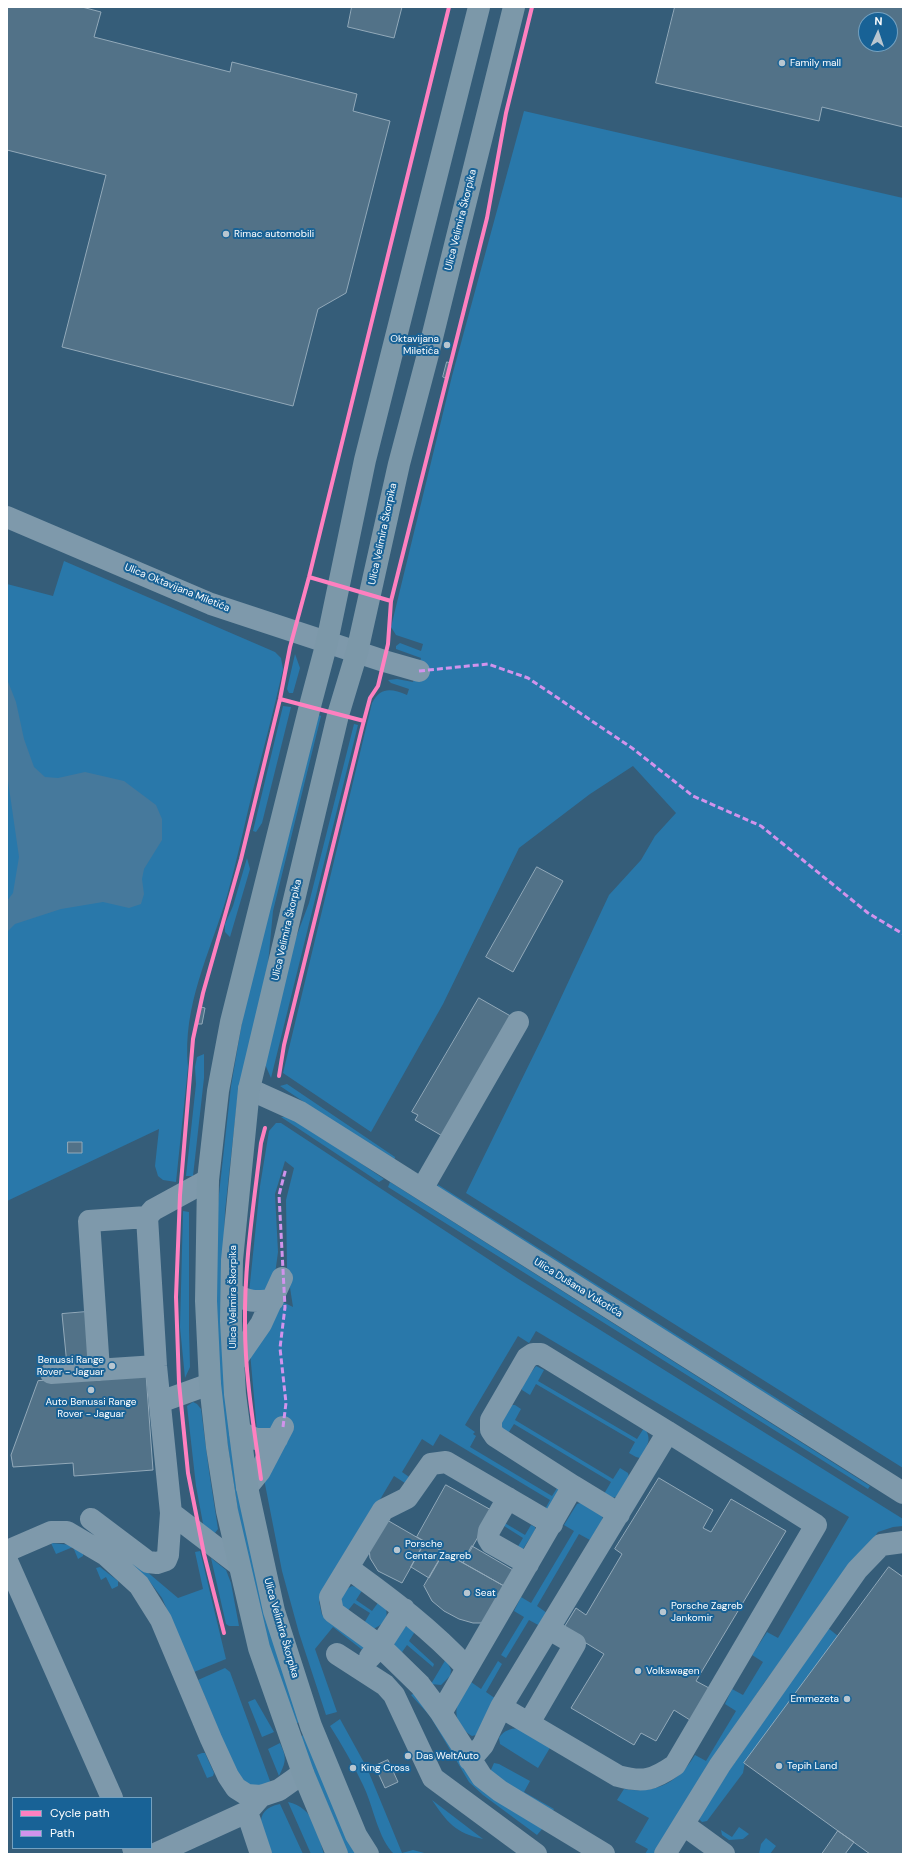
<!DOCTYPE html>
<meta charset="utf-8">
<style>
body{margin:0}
#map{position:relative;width:910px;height:1861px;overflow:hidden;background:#355d79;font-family:"DM Sans",sans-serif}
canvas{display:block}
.frame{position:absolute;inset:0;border:8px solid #fff;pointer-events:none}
.legend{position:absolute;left:12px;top:1797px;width:140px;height:52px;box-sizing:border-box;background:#186296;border:1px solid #74a1c0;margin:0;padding:5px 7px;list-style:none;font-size:12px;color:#fff}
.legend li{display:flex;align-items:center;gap:8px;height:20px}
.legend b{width:20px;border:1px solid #74a1c0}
.north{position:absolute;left:858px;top:12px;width:40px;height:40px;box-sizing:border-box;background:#186296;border:1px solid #74a1c0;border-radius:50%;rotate:3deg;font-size:11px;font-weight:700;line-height:16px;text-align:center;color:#fff}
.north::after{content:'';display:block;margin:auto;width:14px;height:18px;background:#b8c6d0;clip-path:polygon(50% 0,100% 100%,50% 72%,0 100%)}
</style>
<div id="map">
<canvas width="910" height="1861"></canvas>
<div class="frame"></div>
<ul class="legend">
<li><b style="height:5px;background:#ff80c0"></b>Cycle path</li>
<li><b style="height:5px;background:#d193ec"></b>Path</li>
</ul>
<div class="north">N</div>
</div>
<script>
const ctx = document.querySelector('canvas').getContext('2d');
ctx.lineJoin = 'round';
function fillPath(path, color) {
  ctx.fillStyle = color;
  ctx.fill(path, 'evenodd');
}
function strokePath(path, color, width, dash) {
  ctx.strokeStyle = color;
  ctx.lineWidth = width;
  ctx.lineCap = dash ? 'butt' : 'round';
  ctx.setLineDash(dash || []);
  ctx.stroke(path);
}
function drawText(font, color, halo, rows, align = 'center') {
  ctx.font = font + ' "DM Sans",sans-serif';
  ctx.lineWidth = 4;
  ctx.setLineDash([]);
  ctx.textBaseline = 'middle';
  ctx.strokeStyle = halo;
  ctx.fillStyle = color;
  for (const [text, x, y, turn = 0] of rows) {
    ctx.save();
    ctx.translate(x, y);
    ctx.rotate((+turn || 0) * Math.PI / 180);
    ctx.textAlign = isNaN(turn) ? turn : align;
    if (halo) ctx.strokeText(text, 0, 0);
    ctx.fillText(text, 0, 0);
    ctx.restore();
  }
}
fillPath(new Path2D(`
 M524 111 903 198V1468L466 1193 544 1034 609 895 641 860 655 836 676 813 633 766 590 794 519 848 443 1004 371 1132 283 1073 372 703C381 686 392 689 407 695L409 689 391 683 388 680 397 679 413 682 421 658 396 649V646L400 643 421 651 423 644 396 635 391 627 452 376Z
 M64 561 275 652 281 658 283 669C274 710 263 750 253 790 244 826 237 861 227 896 210 953 182 1006 188 1067L176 1182 163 1180 158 1176 155 1166 159 1129 7 1201V584L53 596Z
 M295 654 300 668 293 693H289L287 689Z
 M283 706 291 707 262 823 256 832 253 831Z
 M317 714 321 716 273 911 268 964 237 1102 225 1211 222 1306 300 1722 294 1724 264 1634 245 1557 220 1395 216 1308 217 1212 231 1086 246 999Z
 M354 724 358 725 271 1078 264 1062 292 948 309 903Z
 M247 858 250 869 230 937 225 932V924L233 906Z
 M204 1054V1078L193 1176H186L196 1084 195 1067 197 1057Z
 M287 1084 395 1157 394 1162 280 1086Z
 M281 1117H292L384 1179 379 1182Z
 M276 1123H281L517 1278 903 1519V1526L893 1527 878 1532 764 1683 654 1854H645L648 1849 635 1842 649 1818 617 1800 624 1789C656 1794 678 1783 695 1755L706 1761 736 1711 725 1704 732 1689 743 1695 763 1662 752 1655 767 1632 778 1638 849 1517 536 1331 529 1343 518 1336 465 1425 475 1432 473 1434 476 1436 470 1447 552 1496 559 1485 562 1488 549 1512 544 1511 550 1500 440 1434 433 1446 422 1439 402 1472 412 1479 405 1483 394 1476 319 1602 322 1615 368 1649 365 1652 333 1627 315 1649 337 1712 326 1715 299 1633 282 1571 264 1479 267 1433 257 1431 250 1352 281 1301 293 1307 287 1268 286 1200 294 1168 285 1161 275 1194 278 1252 273 1289 249 1293 260 1186 269 1131Z
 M390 1182 870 1486 868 1489 388 1187Z
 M437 1184 805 1416 767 1398 442 1193Z
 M183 1211 189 1212V1330L190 1367 185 1378 180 1327Z
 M536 1366 544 1370 538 1381 637 1439 644 1428C653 1439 647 1446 640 1458L636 1457 629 1453 635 1442 536 1384 530 1395 522 1390V1385Z
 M193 1402 197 1404 201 1409 209 1471 218 1529 215 1533 204 1529 196 1486 187 1406Z
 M510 1405H515L521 1409 515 1420 613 1479 620 1468 628 1473 629 1477 616 1497 611 1498 604 1494 611 1482 514 1424 507 1435 498 1426Z
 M584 1502 603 1514 602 1521 590 1540 579 1534 537 1606 547 1613 540 1626 529 1620 506 1658 501 1655 524 1617 514 1611 521 1597 531 1603 574 1531 564 1525 577 1504Z
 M503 1522 525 1535 531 1525 535 1527V1530L523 1549 517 1548 523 1538 501 1524Z
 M92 1532 133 1560 178 1598 203 1589 195 1552 200 1551 226 1659 194 1672 162 1598 147 1578Z
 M51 1543 71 1545 83 1553V1556L78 1559 73 1547 56 1554Z
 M211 1558 226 1570 231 1583 239 1626H229L226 1624Z
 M100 1567 118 1581V1586L112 1589 106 1577 101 1580 96 1568Z
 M352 1586 363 1589 356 1600 372 1611 380 1600C391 1612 388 1623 373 1629L363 1625 370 1613 354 1603 346 1613 340 1601 345 1590Z
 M404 1627H410L416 1630 409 1641 434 1664 433 1667 407 1645 400 1655 395 1649 394 1642Z
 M828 1628 838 1636 745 1762 743 1773 707 1821 702 1822 699 1819V1814Z
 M446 1659 451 1670 450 1676 441 1685 431 1684Z
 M498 1661 502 1664 486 1692 496 1699 476 1735 472 1736C463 1731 454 1719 457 1707 458 1699 466 1689 471 1682L481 1689Z
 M225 1668 230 1672 270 1781 269 1784C253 1788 247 1788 236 1774L198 1680Z
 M415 1693 543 1828 537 1835 483 1795 469 1782 430 1716 411 1695Z
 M255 1699 274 1732 262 1737 248 1702Z
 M340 1719 367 1768 402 1853 413 1850 428 1854H394C378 1839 373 1805 363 1785 353 1764 342 1745 330 1726Z
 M518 1728 551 1746 538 1768 500 1744 499 1738C504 1730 510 1729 518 1728Z
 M303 1735 357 1854H348L300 1738Z
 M280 1743C287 1758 286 1762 279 1776L268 1749Z
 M202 1753H205L214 1773 213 1776 207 1778 197 1755Z
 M494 1763 499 1764 530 1781 524 1792 554 1809 551 1814 490 1772Z
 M432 1800 483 1839C455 1833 447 1822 432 1800Z
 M288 1802C314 1808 317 1831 324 1854H311Z
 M280 1804 303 1854H268C263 1833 250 1810 280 1804Z
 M739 1827 749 1834 743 1839 729 1840 722 1835 721 1830 732 1837Z
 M766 1838 776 1846 770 1854H759L761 1844Z`), '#2978aa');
fillPath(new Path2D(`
 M7 679 16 702 24 739 34 767 45 777 58 778 85 772 124 781 156 805 162 819V840L144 869 142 879 144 894 141 904 129 908 103 902 61 909 15 924 7 932V901L13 893 19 857 7 774Z`), '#46799c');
const building = new Path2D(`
 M7 7H82L101 12 94 37 230 72 232 62 357 94 353 111 390 121 346 293 318 309 293 406 62 347 106 175 7 150Z
 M352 7H402L394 38 348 27Z
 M675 7H903V127L822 107 819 121 656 83ZM866 20H890V44H866Z
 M447 362 451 363 447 379 443 377Z
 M537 867 563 881 513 972 486 957Z
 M479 998 514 1018 444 1137 415 1120 418 1115 412 1112Z
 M201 1007 205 1008 202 1024H198Z
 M68 1142H82V1153H68Z
 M86 1312 90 1364 67 1365 62 1314Z
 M146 1374 153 1470 74 1476 73 1463 13 1467 11 1455 38 1381Z
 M659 1478 713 1510 703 1528 711 1532 731 1499 786 1531 696 1681 709 1688 690 1720 674 1710 656 1741 641 1733 634 1745 571 1708 604 1654 563 1629 576 1608 586 1615 622 1554 615 1549Z
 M446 1485 493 1511 463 1563 417 1537Z
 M387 1520 425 1542 402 1583 378 1571 370 1558 369 1548Z
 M425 1542 444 1552 429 1578 411 1567Z
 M472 1546 513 1570 504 1586 463 1563Z
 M444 1552 504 1586 485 1623H473L459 1619 444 1611 432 1601 424 1586Z
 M889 1567 903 1577V1854H870L744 1763Z
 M388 1760 398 1782 385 1788 375 1766Z
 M838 1831 854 1842 845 1854H822Z`);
fillPath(building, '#527288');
strokePath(building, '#92a9b9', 1);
strokePath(new Path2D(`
 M7 517 211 604 384 661 419 671
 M249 1089 300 1112 903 1493
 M208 1180 153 1210 147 1217 156 1366 171 1513 239 1565
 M422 1189 518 1022
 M232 1293C249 1302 254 1302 273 1300
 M234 1363 261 1324 282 1278
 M99 1370 89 1221 147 1217
 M51 1373 156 1366
 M160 1402 210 1384
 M240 1432 256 1439H277
 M668 1432 816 1525 675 1765C653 1780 644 1783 618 1776L501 1707Z
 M573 1486 619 1514
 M247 1487 260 1471 283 1427
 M508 1498 489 1531 488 1538 491 1543 528 1564
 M91 1519 148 1562 157 1563 166 1560 168 1555 171 1513
 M7 1551 51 1532H67L106 1555 139 1585 161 1620 211 1739 228 1776 236 1788 247 1795 261 1796 279 1790 303 1773
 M7 1561 112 1798
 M348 1568C391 1599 432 1630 467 1668
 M337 1654 385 1685 394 1695 433 1778 536 1854
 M370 1657 380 1646 404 1609
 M441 1713 420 1685 380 1646 333 1612 330 1597 383 1510 407 1498 431 1464 446 1462 552 1524
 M529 1723 575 1644 549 1629
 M470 1760 483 1745 501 1707
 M247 1812 261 1854
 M684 1825 724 1854
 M133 1848 136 1854
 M155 1854 247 1812 261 1796
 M604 1854 500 1791 482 1777 441 1713 573 1486 495 1436 491 1430V1420L527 1358 533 1354H541L668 1432
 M665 1854 720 1765 857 1570 881 1545 903 1542`), '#7e99ab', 22);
strokePath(new Path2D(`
 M337 1854 303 1773 259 1648 227 1511 217 1447 210 1384 206 1301 208 1180 218 1091 231 1022 310 706 327 642 365 460 479 7
 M368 1854 356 1835 311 1726 274 1611 247 1487 235 1394 231 1321 232 1260 249 1089 338 715 357 652 399 464 427 358 514 7`), '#7c98a9', 22);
strokePath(new Path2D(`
 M419 671 488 664 528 678 632 748 693 796 761 826 868 913 903 934
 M283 1427 286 1403 280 1348 285 1307 279 1195 286 1168`), '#d193ec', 3, [6, 3]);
strokePath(new Path2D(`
 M309 577 391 601
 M280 699 364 721
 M279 1076 284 1045 362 728 370 698 378 686 388 644 391 601 487 218 506 113 532 7
 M261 1479C254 1428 245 1376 245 1325 244 1264 254 1203 261 1143L265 1128
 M224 1633 204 1554 188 1473 179 1383 176 1297 180 1195 193 1039 203 993 241 859 280 699 290 647 309 577 449 7`), '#ff80c0', 4);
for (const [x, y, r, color] of [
 [782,63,4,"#b8c6d0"],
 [226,234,4,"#b8c6d0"],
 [447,345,4,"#b8c6d0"],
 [112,1366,4,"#b8c6d0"],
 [91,1390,4,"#b8c6d0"],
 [397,1550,4,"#b8c6d0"],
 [467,1593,4,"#b8c6d0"],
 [663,1612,4,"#b8c6d0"],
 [638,1671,4,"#b8c6d0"],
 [847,1699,4,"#b8c6d0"],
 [408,1756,4,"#b8c6d0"],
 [779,1766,4,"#b8c6d0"],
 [353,1768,4,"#b8c6d0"]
]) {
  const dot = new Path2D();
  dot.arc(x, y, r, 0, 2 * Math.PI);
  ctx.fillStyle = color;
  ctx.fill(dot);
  strokePath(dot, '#186296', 1.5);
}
drawText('10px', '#fff', '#186296', [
 ["Family mall",790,63],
 ["Rimac automobili",234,234],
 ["Oktavijana",439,339,"right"],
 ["Miletića",439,351,"right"],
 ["Benussi Range",104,1360,"right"],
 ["Rover - Jaguar",104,1372,"right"],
 ["Auto Benussi Range",91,1402,"center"],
 ["Rover - Jaguar",91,1414,"center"],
 ["Porsche",405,1544],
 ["Centar Zagreb",405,1556],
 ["Seat",475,1593],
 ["Porsche Zagreb",671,1606],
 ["Jankomir",671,1618],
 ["Volkswagen",646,1671],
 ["Emmezeta",839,1699,"right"],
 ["Das WeltAuto",416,1756],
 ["Tepih Land",787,1766],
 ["King Cross",361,1768]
], 'left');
drawText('10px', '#fff', '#186296', [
 ["Ulica Velimira Škorpika",461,220,-76],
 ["Ulica Velimira Škorpika",383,534,-78],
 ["Ulica Oktavijana Miletića",177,588,22],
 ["Ulica Velimira Škorpika",287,930,-77],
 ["Ulica Dušana Vukotića",578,1288,32],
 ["Ulica Velimira Škorpika",233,1297,-90],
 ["Ulica Velimira Škorpika",281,1628,74]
]);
</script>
